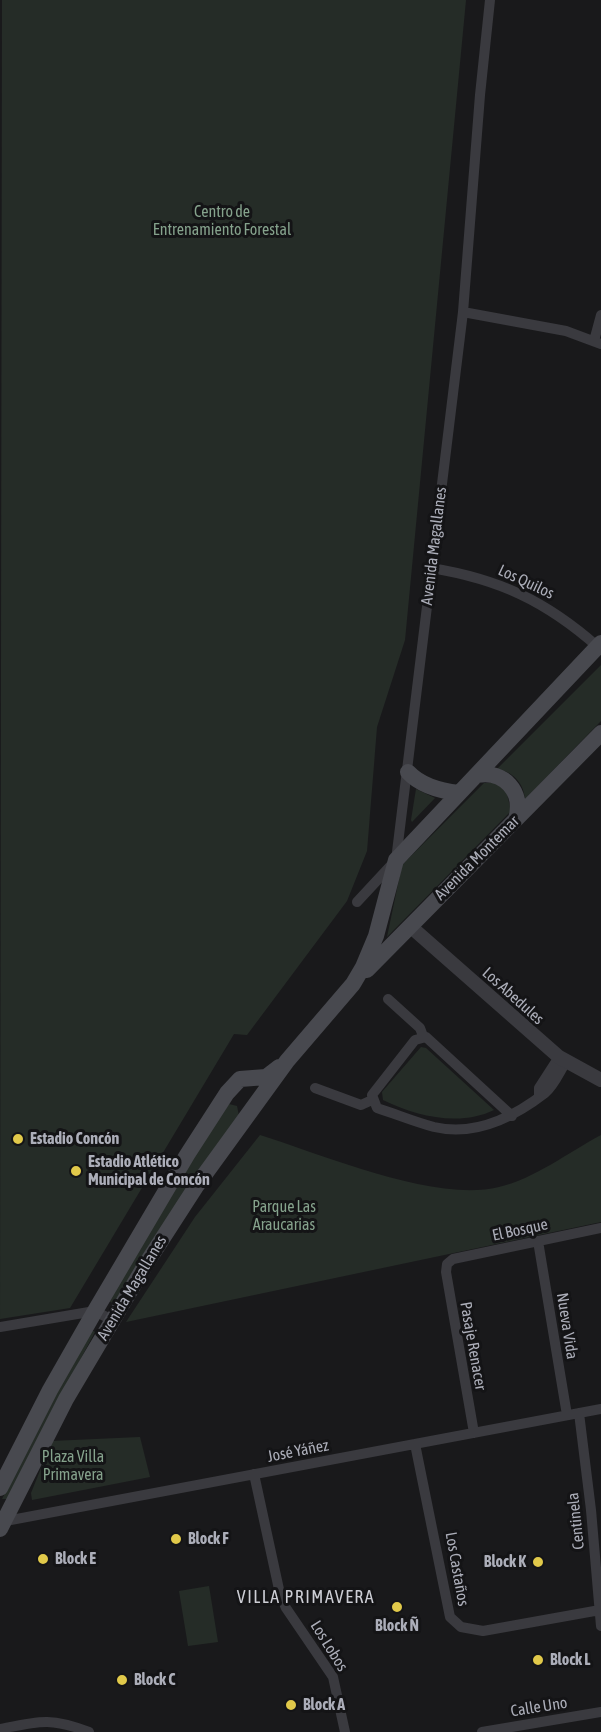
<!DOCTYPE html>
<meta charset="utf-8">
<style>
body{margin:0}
canvas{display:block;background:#19191b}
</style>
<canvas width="601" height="1732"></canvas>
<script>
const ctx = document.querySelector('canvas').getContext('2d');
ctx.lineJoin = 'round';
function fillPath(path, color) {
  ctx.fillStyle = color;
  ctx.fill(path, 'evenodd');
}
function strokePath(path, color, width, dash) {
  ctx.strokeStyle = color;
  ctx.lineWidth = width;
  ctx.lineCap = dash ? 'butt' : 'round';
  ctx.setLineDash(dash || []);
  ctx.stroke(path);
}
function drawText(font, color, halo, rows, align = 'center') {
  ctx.font = font + ' "Asap Condensed",sans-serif';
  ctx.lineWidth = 6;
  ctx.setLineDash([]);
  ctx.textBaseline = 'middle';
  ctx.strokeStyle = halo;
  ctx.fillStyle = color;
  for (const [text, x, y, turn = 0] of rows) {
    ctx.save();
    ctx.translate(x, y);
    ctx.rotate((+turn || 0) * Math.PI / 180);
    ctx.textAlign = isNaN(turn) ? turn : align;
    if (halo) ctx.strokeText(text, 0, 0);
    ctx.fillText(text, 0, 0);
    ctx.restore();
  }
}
fillPath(new Path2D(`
 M2 0H466L405 640 377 727 367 851 347 901 247 1035 234 1034 70 1308 0 1319Z
 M601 665V721L525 799C524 783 512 771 497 769Z
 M484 783H494L506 790 511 811 387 937 402 865Z
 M416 789 435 798 412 822 411 820Z
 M421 1047 426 1048 494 1110C459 1127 416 1116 383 1100L382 1092Z
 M229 1104 237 1106 239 1116 115 1304 108 1301 190 1161Z
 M260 1135C324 1155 435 1203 499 1187 534 1179 569 1152 601 1135V1222L126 1322 195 1217Z
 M90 1329 95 1332 41 1433 10 1499H2Z
 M140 1437 150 1477 32 1500 31 1493 52 1441Z
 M209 1586 218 1642 188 1646 179 1591Z`), '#252c27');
strokePath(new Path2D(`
 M463 312 566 331 601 344
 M594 341 601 315
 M431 568C499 579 546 601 598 647
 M357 902 396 860 463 312 480 95 490 0
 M388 999 420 1028 423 1036
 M315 1088 361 1105 372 1100
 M539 1096V1088L559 1057
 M512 1116 426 1037 415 1040 372 1095 377 1108C396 1114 415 1122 434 1127 476 1137 514 1117 545 1093 554 1086 560 1071 566 1062
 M538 1241 567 1415
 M0 1327 95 1311 112 1320
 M579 1413 591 1510 601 1626
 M474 1433 446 1272 447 1264 453 1259 601 1228
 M415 1444 450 1617 461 1627 483 1631 600 1610
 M254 1474 280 1594 286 1608 333 1677 345 1732
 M0 1522 601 1409
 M0 1729C39 1721 51 1717 89 1732
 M482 1732 601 1712`), '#3a3a3f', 10);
strokePath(new Path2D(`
 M410 926 559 1057 601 1080`), '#3a3a3f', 14);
strokePath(new Path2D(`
 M408 772C421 786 441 791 459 793
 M477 775C504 770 524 792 516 819
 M367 970 601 733
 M0 1488 50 1390 95 1311 187 1155 227 1093 240 1079 266 1077 279 1067
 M0 1529 66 1399 146 1264 197 1185 287 1061 353 984 363 967 376 936 396 860 601 643`), '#48494f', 16);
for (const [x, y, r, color] of [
 [18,1139,6,"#e1c94a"],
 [76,1171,6,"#e1c94a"],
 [176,1539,6,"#e1c94a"],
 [43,1559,6,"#e1c94a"],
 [538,1562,6,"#e1c94a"],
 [397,1607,6,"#e1c94a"],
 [538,1660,6,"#e1c94a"],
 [122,1680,6,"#e1c94a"],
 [291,1705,6,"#e1c94a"]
]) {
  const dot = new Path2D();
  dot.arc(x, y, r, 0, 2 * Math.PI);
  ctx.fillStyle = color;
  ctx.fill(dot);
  strokePath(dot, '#141416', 2);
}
drawText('16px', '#85a28c', '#141416', [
 ["Centro de",222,212],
 ["Entrenamiento Forestal",222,230],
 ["Parque Las",284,1207],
 ["Araucarias",284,1225],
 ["Plaza Villa",73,1457],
 ["Primavera",73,1475]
]);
drawText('16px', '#acaeb9', '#141416', [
 ["Avenida Magallanes",434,546,-83],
 ["Los Quilos",526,582,25],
 ["Avenida Montemar",477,858,-45],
 ["Los Abedules",513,996,42],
 ["El Bosque",520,1230,-12],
 ["Avenida Magallanes",132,1288,-59],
 ["Nueva Vida",567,1326,81],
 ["Pasaje Renacer",473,1346,80],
 ["José Yáñez",298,1451,-11],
 ["Centinela",576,1521,-96],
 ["Los Castaños",457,1569,80],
 ["Los Lobos",329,1646,58],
 ["Calle Uno",539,1707,-9]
]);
drawText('bold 16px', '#acaeb9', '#141416', [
 ["Estadio Concón",30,1139],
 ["Estadio Atlético",88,1162],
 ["Municipal de Concón",88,1180],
 ["Block F",188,1539],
 ["Block E",55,1559],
 ["Block K",526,1562,"right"],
 ["Block Ñ",397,1626,"center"],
 ["Block L",550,1660],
 ["Block C",134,1680],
 ["Block A",303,1705]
], 'left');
ctx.letterSpacing = '1.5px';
drawText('18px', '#cdced5', '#141416', [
 ["VILLA PRIMAVERA",306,1597]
]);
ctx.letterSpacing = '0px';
</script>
